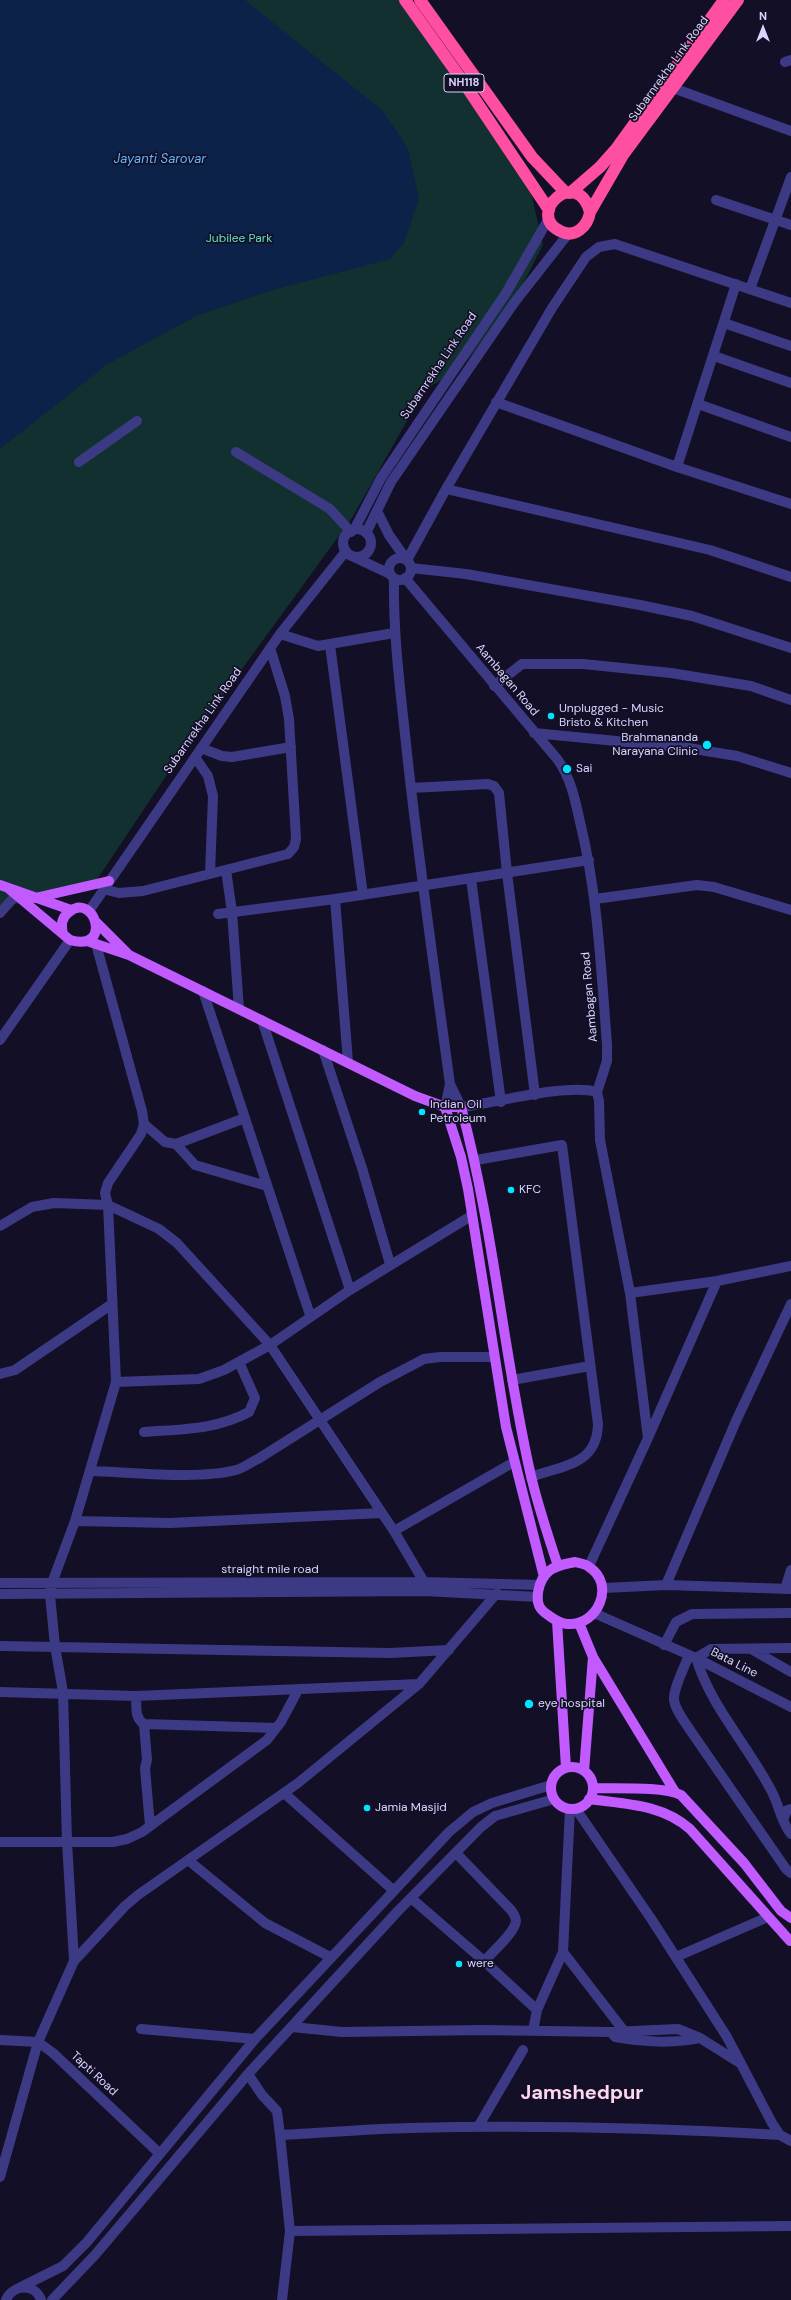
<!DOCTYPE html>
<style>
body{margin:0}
#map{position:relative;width:791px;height:2300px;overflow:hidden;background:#130f26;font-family:"DM Sans",sans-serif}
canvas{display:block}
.north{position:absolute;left:743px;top:8px;width:40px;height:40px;-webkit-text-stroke:3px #130f26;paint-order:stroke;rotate:0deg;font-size:11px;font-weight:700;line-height:16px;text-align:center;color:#d9d4ff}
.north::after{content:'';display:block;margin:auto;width:14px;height:18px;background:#d9d4ff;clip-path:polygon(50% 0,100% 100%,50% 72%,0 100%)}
</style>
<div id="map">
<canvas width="791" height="2300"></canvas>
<div class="north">N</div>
</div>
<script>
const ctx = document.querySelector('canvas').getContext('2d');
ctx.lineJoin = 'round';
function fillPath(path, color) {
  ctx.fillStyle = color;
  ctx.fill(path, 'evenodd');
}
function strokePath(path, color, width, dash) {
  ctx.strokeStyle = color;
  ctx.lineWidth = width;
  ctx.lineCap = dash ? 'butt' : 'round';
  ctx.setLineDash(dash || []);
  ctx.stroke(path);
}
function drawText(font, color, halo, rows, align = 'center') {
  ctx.font = font + ' "DM Sans",sans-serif';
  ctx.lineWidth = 3.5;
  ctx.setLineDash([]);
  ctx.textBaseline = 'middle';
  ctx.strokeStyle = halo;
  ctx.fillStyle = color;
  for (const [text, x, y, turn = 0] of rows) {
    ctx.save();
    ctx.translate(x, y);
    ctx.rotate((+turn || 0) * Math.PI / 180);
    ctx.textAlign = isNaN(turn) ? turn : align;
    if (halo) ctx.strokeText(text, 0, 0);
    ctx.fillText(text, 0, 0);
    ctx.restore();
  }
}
fillPath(new Path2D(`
 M0 0H402L527 175 543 245 510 309 458 371 425 389 352 518 186 746 90 890 0 907Z`), '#12302f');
fillPath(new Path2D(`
 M0 0H245L383 111 408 148 419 199 404 243 390 259 273 290 196 316 108 364 0 449Z`), '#0c2248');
strokePath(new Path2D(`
 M785 62 791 60
 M673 88 791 131
 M716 200 791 225
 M750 289 791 177
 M724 323 791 346
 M714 356 791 383
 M496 402 677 467 791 504
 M698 404 791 437
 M236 452 330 509 351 532
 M79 462 137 421
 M677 467 736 284
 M446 489 710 550 791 577
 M377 511 389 535 406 559
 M343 543a14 14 0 1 1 28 0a14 14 0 1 1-28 0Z
 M354 530 381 478 506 293 549 218
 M366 533 391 482 514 303 568 234
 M354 557 390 574
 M389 569a11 11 0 1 1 22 0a11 11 0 1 1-22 0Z
 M407 560 446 489 552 308 586 257 599 247 615 244 791 303
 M411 568 466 574 640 605 692 616 791 648
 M405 578 558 760C571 779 575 799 580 822 598 895 601 970 607 1044V1061L597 1092
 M394 579C393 637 401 695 407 753 419 864 435 974 450 1084L461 1107C496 1103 567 1083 597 1092L599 1101 600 1140 630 1293 648 1438
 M280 634 318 646 394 633
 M330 645 363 895
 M494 686 522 664H583L671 673 751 686 791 700
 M534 733 688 748 737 756 791 773
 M201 748 222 756 232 757 291 747
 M195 757 208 776 213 796 210 874
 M411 788 488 784 494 786 499 793 507 873 535 1095
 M226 870 232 912 239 1009
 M471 879 501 1102
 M103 889 119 893 143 891 288 854 294 847 296 839 289 719 285 696 270 648
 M335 899 348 1062
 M595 899 697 885 714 887 791 910
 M89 911 280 634 346 551
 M0 913 16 895
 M218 914 335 899 589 860
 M203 991 310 1315
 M262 1020 350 1290
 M0 1040 70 940
 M323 1050 362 1168 390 1264
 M445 1107 450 1084
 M144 1124 165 1142 176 1144 245 1118
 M176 1144 195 1165 267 1186
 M476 1160 562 1145 598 1424C597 1465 564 1465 531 1477
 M0 1226 32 1207 54 1203 108 1205 159 1229 177 1243 270 1345 394 1531 424 1582
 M630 1293 717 1281 791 1266
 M0 1374 15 1370 112 1304
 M512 1380 590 1366
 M116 1382 199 1379 224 1370 270 1345 350 1290 471 1216
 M144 1432C183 1429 215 1430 249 1412L255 1398 239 1362
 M90 1471C131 1472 199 1480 236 1470 244 1468 251 1462 258 1459L380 1382 424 1359 440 1357H494
 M75 1521 170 1523 382 1513
 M394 1531 514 1462
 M589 1566 648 1438 717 1281
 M0 1583 424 1582 539 1585
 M666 1585 736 1421 791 1304
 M604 1588 666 1585 791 1589
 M785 1589 791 1570
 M0 1594 424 1591 538 1597
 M594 1613 696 1658 791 1707
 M664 1645 676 1622 692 1614 791 1613
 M0 1646 390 1653 449 1650
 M791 1648 711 1649 696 1658C712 1709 748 1745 772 1792 779 1805 781 1822 791 1834
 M751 1649 791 1672
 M689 1655C685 1666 673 1689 674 1700 675 1710 685 1722 690 1730L786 1869 791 1873
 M0 1692 136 1696 419 1684
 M136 1696C137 1707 134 1718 144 1724L276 1728
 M144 1724 147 1760 145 1768 150 1826
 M284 1793 393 1890
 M576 1809 652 1920 727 2037 772 2123 780 2135 791 2141
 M783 1820 787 1810 791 1809
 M0 1842H113L127 1839 142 1832 267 1740 281 1722 298 1690
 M456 1853 511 1910C513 1913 516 1917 516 1921 515 1932 492 1953 484 1961
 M188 1860 265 1923 330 1957
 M411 1898 484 1961 537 2010
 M563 1952 624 2031
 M676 1957 768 1917
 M74 1961 125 1906 138 1895 298 1783 419 1684 497 1593
 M292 2027 342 2032 482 2030 611 2032 678 2029 700 2038 740 2063
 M141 2029 255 2039
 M533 2031 537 2010 563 1952 570 1809
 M611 2032 615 2037C641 2042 674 2044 700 2038
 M0 2040 38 2042 53 2053 159 2153
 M248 2074 262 2095 277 2111 280 2135C323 2133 366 2129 410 2128 533 2125 657 2128 780 2135
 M478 2127 523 2050
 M280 2135 290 2231 282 2300
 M0 2177 38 2042 74 1961 67 1842 63 1692 55 1646 50 1595 52 1583 75 1521 116 1382 108 1205 105 1193 108 1183 141 1134 144 1124 142 1111 96 944
 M290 2231 791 2226
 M19 2288 63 2266 87 2242 255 2039 449 1832 473 1812 492 1803 551 1785
 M6 2300C13 2284 35 2283 41 2300
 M52 2300 95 2255 248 2074 398 1911 481 1827 495 1816 554 1799`), '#3d3a85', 10);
strokePath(new Path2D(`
 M0 885 71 910
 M8 888 70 940C113 953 95 891 69 912 61 918 61 925 63 934
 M35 898 109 881
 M96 922 127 953
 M87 941 129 955 415 1096 445 1107H461C494 1228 503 1354 531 1476 538 1506 548 1536 558 1566
 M445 1107 461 1157 468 1189 506 1427 544 1577
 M575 1562C579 1563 586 1564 589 1567 616 1584 598 1626 568 1624 559 1624 551 1617 544 1612 532 1603 539 1579 549 1571 556 1565 566 1564 575 1562Z
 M557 1621 566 1768
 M579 1623 593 1657 584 1771
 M593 1657 675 1792
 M551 1788a21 21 0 1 1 42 0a21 21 0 1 1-42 0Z
 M593 1788C615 1789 662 1786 681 1795L744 1863 781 1911 791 1918
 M589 1799C625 1804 662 1804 690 1829L790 1941`), '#c25bff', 10);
strokePath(new Path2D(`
 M405 0 464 83 549 210
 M420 0 532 157 566 193
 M570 193 600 167 616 149 724 0
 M590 212C577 165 525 214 560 231 575 239 588 226 590 212L623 155 738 0`), '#ff4fa3', 12);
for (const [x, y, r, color] of [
 [551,716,4,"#00e5ff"],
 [707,745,5,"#00e5ff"],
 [567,769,5,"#00e5ff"],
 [422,1112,4,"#00e5ff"],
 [511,1190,4,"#00e5ff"],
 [529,1704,5,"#00e5ff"],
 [367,1808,4,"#00e5ff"],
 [459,1964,4,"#00e5ff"]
]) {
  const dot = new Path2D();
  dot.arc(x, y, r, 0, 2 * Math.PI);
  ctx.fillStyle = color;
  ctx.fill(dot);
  strokePath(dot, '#130f26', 1.5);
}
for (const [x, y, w] of [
 [464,83,40]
]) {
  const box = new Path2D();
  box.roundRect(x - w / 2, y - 9, w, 18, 3);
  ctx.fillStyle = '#130f26';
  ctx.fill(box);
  strokePath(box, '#d9d4ff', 1);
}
drawText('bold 11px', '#d9d4ff', null, [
 ["NH118",464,83]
]);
drawText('12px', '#d9d4ff', '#130f26', [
 ["Subarnrekha Link Road",669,69,-54],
 ["Subarnrekha Link Road",439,366,-56],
 ["Aambagan Road",507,680,50],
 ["Subarnrekha Link Road",203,721,-55],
 ["Aambagan Road",590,997,-95],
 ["straight mile road",270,1570],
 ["Bata Line",734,1663,27],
 ["Tapti Road",94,2074,43]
]);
drawText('12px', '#5fe0c0', '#130f26', [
 ["Jubilee Park",239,239]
]);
drawText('12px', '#d9d4ff', '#130f26', [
 ["Unplugged - Music",559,709],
 ["Bristo & Kitchen",559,723],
 ["Brahmananda",698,738,"right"],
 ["Narayana Clinic",698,752,"right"],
 ["Sai",576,769],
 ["Indian Oil",430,1105],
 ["Petroleum",430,1119],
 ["KFC",519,1190],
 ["eye hospital",538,1704],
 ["Jamia Masjid",375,1808],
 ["were",467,1964]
], 'left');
drawText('italic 13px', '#62b6ff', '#130f26', [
 ["Jayanti Sarovar",160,160]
]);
drawText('bold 20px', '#ffd6f0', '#130f26', [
 ["Jamshedpur",582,2094]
]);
</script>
